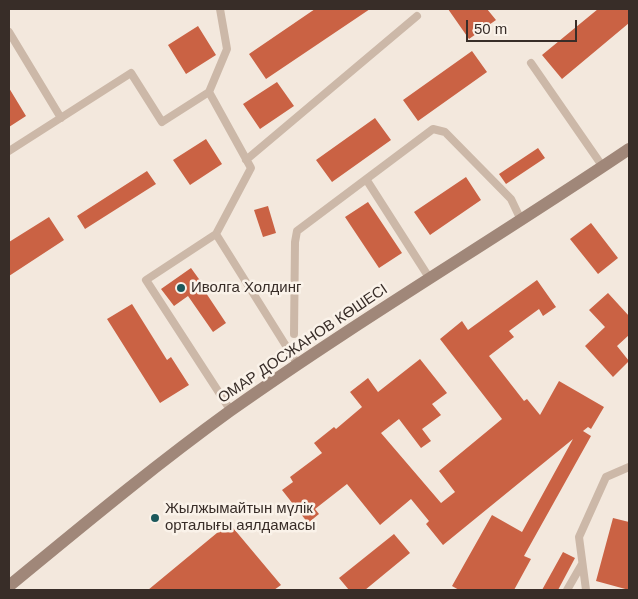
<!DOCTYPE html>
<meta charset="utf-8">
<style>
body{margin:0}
#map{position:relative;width:638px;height:599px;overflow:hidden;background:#f3e8dd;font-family:Helvetica,sans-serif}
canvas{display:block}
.frame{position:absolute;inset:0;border:10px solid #382d28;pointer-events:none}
.scale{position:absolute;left:466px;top:20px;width:111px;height:22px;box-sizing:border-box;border:2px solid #382d28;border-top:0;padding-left:6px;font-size:15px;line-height:18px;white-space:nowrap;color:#382d28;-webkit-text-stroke:4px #faf2e9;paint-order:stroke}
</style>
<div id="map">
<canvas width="638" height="599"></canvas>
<div class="frame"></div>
<div class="scale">50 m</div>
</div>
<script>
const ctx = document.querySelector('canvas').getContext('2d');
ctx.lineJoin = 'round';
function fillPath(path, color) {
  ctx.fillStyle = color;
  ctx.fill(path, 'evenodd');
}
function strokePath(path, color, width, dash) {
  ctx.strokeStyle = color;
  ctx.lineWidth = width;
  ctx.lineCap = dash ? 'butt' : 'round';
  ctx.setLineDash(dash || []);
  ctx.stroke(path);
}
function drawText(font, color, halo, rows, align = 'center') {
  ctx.font = font + ' Helvetica,sans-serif';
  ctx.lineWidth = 5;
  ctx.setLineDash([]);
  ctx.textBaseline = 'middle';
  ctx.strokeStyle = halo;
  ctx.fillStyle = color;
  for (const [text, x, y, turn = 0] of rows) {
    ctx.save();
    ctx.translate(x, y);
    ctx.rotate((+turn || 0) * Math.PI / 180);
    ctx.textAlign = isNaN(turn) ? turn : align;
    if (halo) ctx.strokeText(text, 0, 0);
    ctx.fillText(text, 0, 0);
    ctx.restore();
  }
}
fillPath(new Path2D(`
 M315 9H370L266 79 249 54Z
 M448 9H487L496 20 469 39Z
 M598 9H629V23L562 79 542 55Z
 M198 26 216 55 186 74 168 45Z
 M472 51 487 72 418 121 403 100Z
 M277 82 294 106 260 129 243 104Z
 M9 88 26 116 9 127Z
 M375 118 391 140 332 182 316 160Z
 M206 139 222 164 190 185 173 160Z
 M538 148 545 158 506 184 499 174Z
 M147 171 156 184 85 229 77 216Z
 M466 177 481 200 430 235 414 212Z
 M368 202 402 253 379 268 345 217Z
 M268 206 276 233 263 237 254 210Z
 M49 217 64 240 9 276V242Z
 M591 223 618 258 598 274 570 239Z
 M191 268 204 286 202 287 226 323 213 332 188 296 174 306 161 289Z
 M537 280 556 307 543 316 539 309 509 331 514 337 489 356 524 401 527 399 540 415 559 381 604 407 591 429 588 427 583 431 591 436 524 556 531 559 514 590H459L452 586 492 515 522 532 573 439 443 545 426 524 429 521 411 499 380 525 347 484 315 509 319 514 308 523 282 490 293 482 290 477 322 453 314 443 334 427 336 429 362 407 350 392 368 378 378 392 420 359 447 393 432 404 441 415 422 429 431 441 421 448 399 419 381 433 441 503 455 492 439 471 502 419 440 339 462 321 468 330Z
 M608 293 629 316V335L617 346 629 361 613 377 585 346 605 327 589 310Z
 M132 304 167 360 171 357 189 385 160 403 107 319Z
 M613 518 629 522V590L596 581Z
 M229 523 281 585 274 590H148Z
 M394 534 410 553 365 590H349L339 578Z
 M563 552 575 558 558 590H542Z`), '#ca6244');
strokePath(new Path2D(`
 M220 9 227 49 209 92 251 168 216 234 298 365
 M9 32 61 118
 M531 63 603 167
 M9 151 131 73 162 122 209 92
 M246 160 417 16
 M366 179 430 279
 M216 234 146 280 231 411
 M294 334 295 242 297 231 433 129 445 132 511 199 521 220
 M567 590 582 564
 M586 590 579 537 606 477 629 467`), '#ccb8a8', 8);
strokePath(new Path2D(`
 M9 586C82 526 154 466 230 411 360 319 497 238 629 149`), '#a08779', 12);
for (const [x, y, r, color] of [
 [181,288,5,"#1c585b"],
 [155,518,5,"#1c585b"]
]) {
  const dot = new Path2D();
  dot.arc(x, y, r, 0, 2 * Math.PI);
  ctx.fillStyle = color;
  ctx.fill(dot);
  strokePath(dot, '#faf2e9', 2);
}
drawText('15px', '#382d28', '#faf2e9', [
 ["Иволга Холдинг",191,288],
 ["Жылжымайтын мүлік",165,509],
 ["орталығы аялдамасы",165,526]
], 'left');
drawText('15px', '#382d28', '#faf2e9', [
 ["ОМАР ДОСЖАНОВ КӨШЕСІ",303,344,-34]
]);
</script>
